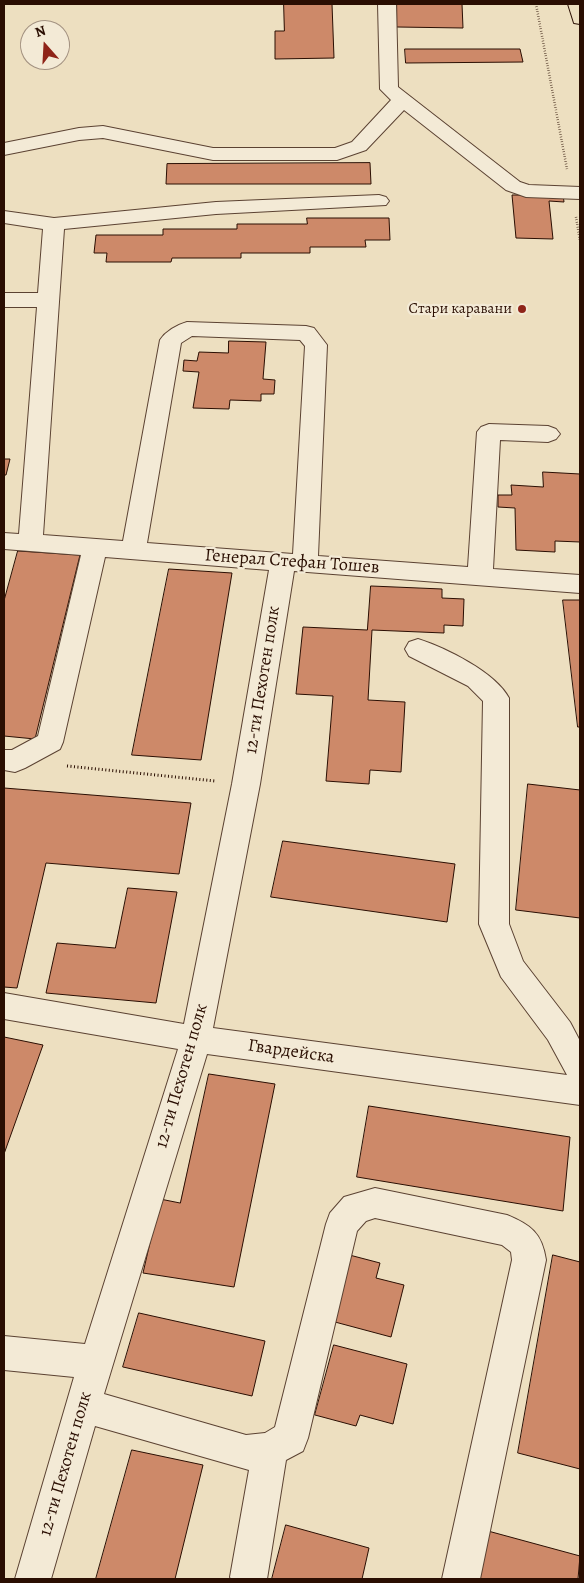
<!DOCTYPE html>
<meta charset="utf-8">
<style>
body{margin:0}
#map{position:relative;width:584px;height:1583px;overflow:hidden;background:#eddfc0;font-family:Alegreya,serif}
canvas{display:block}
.frame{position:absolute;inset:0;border:5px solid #2a0e02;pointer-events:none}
.north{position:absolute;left:20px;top:20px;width:50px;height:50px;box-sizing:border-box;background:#f3ead6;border:1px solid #a39281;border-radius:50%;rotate:341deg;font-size:14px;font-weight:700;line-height:20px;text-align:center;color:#2a0e02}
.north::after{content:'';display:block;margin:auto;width:18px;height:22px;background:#8f2418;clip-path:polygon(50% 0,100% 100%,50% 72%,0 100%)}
</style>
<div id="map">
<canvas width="584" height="1583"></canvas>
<div class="frame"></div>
<div class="north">N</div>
</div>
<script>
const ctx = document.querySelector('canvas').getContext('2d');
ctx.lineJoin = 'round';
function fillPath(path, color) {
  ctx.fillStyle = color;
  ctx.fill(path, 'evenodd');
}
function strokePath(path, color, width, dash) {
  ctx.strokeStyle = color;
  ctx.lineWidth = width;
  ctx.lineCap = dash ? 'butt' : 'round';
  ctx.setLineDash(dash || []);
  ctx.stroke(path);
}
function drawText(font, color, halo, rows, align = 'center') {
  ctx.font = font + ' Alegreya,serif';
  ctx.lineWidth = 4.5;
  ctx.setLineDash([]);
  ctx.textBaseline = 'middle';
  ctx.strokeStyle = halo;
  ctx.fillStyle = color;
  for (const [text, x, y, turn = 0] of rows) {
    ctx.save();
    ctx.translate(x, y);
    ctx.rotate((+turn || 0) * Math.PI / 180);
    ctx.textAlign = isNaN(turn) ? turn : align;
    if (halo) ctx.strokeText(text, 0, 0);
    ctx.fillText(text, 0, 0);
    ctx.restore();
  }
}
const building = new Path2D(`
 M284 4H332L334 58 275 59V31H284Z
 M397 4H462L463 28 397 27Z
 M405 49H520L523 62 406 63Z
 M370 163 371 184H166L167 164Z
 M562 187 564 202 549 201 553 239 516 238 512 195H539Z
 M307 218H389L390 240H365L366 247H310V253H241V258H172L171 262H106L107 253H94L96 235H163V229H237V224H307Z
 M229 341 266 342 263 379 275 380 274 394H261V401L230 400 229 409 193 408 199 372 183 371 184 360 197 361 199 352 228 353Z
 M4 459H10L6 475H4Z
 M543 472 580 474V542L555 541V552L516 550 515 508 498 507V495H512L511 485 543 487Z
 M18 551 80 555 35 739 4 736V601Z
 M169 569 232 573 201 760 132 755Z
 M371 586 442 589V598L464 599 463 626 444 625V633L372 630 368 700 405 702 401 772 370 770 369 784 326 781 333 696 296 694 303 627 367 630Z
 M563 600H580V727H578Z
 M528 784 580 790V918L516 910Z
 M4 788 191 803 179 874 46 863 17 988 4 987Z
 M283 841 455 864 447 922 271 897Z
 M128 888 177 892 156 1003 46 993 57 943 115 948Z
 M4 1037 43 1045 4 1154Z
 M209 1074 275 1084 234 1287 143 1273 160 1199 180 1203Z
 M369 1106 570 1137 563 1211 357 1177Z
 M338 1252 380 1263 376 1278 404 1285 391 1337 320 1318Z
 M553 1255 580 1262V1469L518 1453Z
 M139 1313 265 1341 252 1396 123 1367Z
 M334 1345 407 1364 393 1424 360 1415 356 1426 315 1415Z
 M132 1450 203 1465 175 1579H96Z
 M286 1525 369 1548 362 1579H272Z
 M488 1531 580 1556 578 1579H479Z`);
fillPath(building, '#cd8969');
strokePath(building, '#2a0e02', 1);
const minor = new Path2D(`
 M378 4H396L398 87 520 182 529 185 580 187V199L526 197 506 190 404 110 366 150 337 160H213L103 138 79 140 4 155V143L79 128 103 126 213 148H335L352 142 391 100 380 89Z
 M379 195 386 197 389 201 386 205 216 214 64 229 43 535 123 541 160 340C166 331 177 325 187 322L306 326 314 328 327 345 318 556 468 567 477 432 481 427 489 424 548 426 556 429 560 434 556 439 548 442 500 440 493 569 580 575V593L294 571 260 784 213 1028 567 1075 548 1040 501 977 479 924 483 701 468 686 409 656 405 649 409 642 418 639C446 648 495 672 509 698V924L523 961 570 1022 580 1041V1105L207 1054 104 1394 246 1435 265 1433 275 1427 326 1224 330 1213 344 1197 375 1188 507 1215C531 1225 542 1233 546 1260L480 1579H442L512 1260 511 1252 502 1245 375 1218 366 1221 357 1231 308 1438 303 1451 286 1460 267 1579H231L230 1577 249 1470 95 1426 51 1579H15L74 1377 4 1370V1336L85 1344 178 1049 4 1019V993L184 1024 232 784 269 570 105 557 63 742 60 749 25 768 15 772 4 770V750H12L38 736 81 555 4 549V533L19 534 37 307H4V293H38L43 229 4 223V211L54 218 216 202ZM192 336 300 340 305 346 293 554 147 543 181 343Z`);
const major = new Path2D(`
 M568 4H580V24L574 23Z`);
strokePath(minor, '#5b4232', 2);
strokePath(major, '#2a0e02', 2);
strokePath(new Path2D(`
 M536 4 567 169
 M576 217 580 241`), '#2a0e02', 2.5, [0.5, 2]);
strokePath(new Path2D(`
 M67 766 215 781`), '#2a0e02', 3, [1, 2.5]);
fillPath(minor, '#f3ead6');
fillPath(major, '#eddfc0');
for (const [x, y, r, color] of [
 [522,309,5,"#8f2418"]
]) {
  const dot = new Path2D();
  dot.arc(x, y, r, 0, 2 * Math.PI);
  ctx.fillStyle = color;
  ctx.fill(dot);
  strokePath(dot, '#f3ead6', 2);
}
drawText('15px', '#2a0e02', '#f3ead6', [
 ["Стари каравани",512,309]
], 'right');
drawText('18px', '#2a0e02', '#f3ead6', [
 ["Генерал Стефан Тошев",292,562,4],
 ["12-ти Пехотен полк",263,680,-81],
 ["Гвардейска",291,1052,8],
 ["12-ти Пехотен полк",182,1076,-74],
 ["12-ти Пехотен полк",66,1464,-74]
]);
</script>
